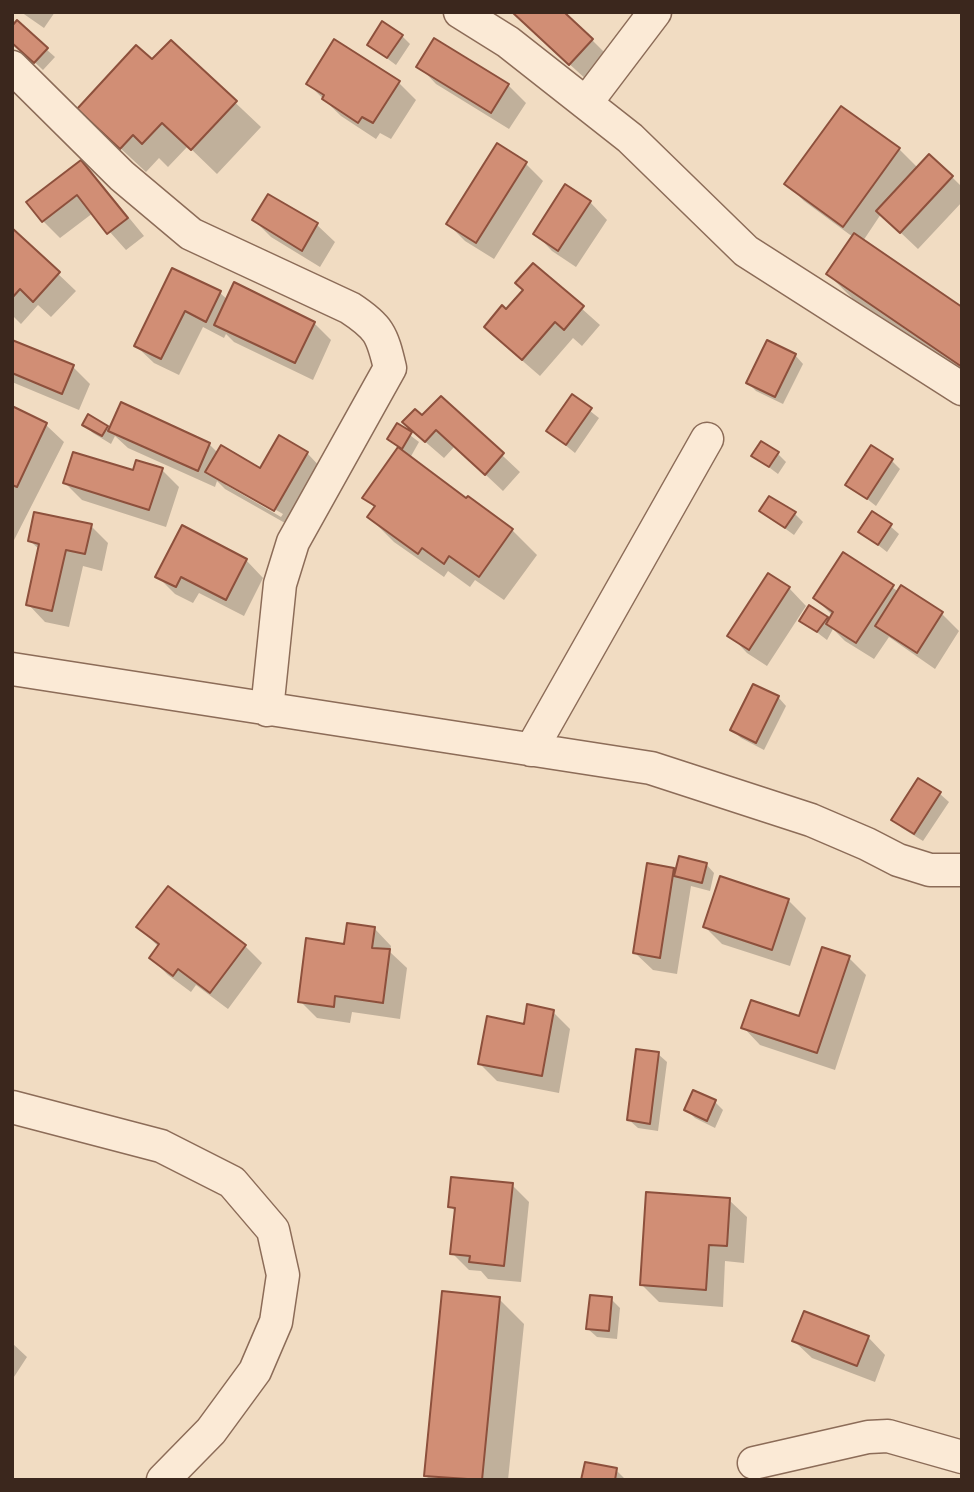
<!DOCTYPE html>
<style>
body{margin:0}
#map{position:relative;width:974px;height:1492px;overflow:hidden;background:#f1dcc2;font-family:"PT Serif",serif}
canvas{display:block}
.frame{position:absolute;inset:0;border:14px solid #3b271d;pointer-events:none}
</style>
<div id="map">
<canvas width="974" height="1492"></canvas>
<div class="frame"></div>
</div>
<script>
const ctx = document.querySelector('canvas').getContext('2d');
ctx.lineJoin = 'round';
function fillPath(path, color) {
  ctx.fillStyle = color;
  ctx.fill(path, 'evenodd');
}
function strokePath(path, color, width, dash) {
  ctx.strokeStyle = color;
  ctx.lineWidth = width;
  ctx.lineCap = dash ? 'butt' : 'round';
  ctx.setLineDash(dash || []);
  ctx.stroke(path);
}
fillPath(new Path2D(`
 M21 12H55L44 28Z
 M521 20 592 40 609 57 588 81Z
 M402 36 410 44 396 65 369 45Z
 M434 40 508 85 526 103 509 129 436 84 419 66Z
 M12 41 46 49 55 57 43 70Z
 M171 42 261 127 217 174 188 146 168 167 159 158 146 172 104 133 152 62Z
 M334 42 399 83 416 100 391 139 380 133 376 139 341 116 308 84Z
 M498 145 526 164 543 181 494 259 465 241 448 224Z
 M899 149 918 168 952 177 962 187V202L918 249 881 214 863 241 962 309V373L853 299 828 274 853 237 804 201 787 184Z
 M81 162 98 180 144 236 126 250 93 213 60 238 43 221Z
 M269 196 317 225 335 242 320 267 271 237 254 220Z
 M590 202 607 220 576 267 552 251 535 233Z
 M12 230 76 291 51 317 38 305 21 324 12 315Z
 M533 265 600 325 582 346 573 338 540 376 503 344Z
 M173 270 220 293 228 300 314 323 331 340 313 380 234 342 226 334 224 338 203 327 179 375 154 363 136 346Z
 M12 342 73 367 90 384 79 410 12 382Z
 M795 355 803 364 783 404 756 391 748 383Z
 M572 397 599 418 575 453 548 431Z
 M441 398 520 472 503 491 455 446 444 458 422 439Z
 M12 408 46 425 64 442 12 544Z
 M84 425 209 444 218 453 261 470 307 453 324 471 292 527 225 489 217 481 215 487 128 448 115 436 111 444 93 433ZM226 481 283 514 281 517 226 485Z
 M398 426 419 442 410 458 467 501 512 530 537 555 504 600 475 580 470 587 448 571 444 577 394 542 369 517 375 508 364 497 398 448 389 439Z
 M778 454 786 462 778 474 754 456Z
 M892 461 900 469 876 506 848 484Z
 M162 470 179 487 166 527 82 500 65 483Z
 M761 511 795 514 803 522 794 535Z
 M91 526 108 543 102 571 83 566 69 627 45 622 28 604 40 550 30 541Z
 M890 526 899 534 887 552 860 531Z
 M843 554 899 592 901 587 942 614 959 631 935 669 889 637 874 659 845 641 833 629 827 640 802 621 827 618 830 621 833 616 815 598Z
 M246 560 263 578 244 616 199 593 193 603 175 594 158 577Z
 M789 588 806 606 767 666 747 653 730 635Z
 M778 697 786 706 764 750 741 738 732 730Z
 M919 780 940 794 949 802 923 841 902 828 893 819Z
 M706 864 714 873 710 891 691 886 677 974 653 970 635 953 673 869 677 872Z
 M788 900 806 918 790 966 722 944 705 927Z
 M138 927 245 946 262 963 228 1009 196 985 191 992 168 975 151 958 159 947Z
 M374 928 391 946 390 952 407 968 400 1019 352 1012 350 1023 317 1018 300 1001 346 946Z
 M849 958 866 975 835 1070 760 1045 743 1027 800 1018Z
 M553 1012 570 1029 559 1093 497 1081 480 1064Z
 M658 1054 667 1062 658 1131 638 1128 629 1120Z
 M715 1102 723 1110 715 1128 695 1118 686 1109Z
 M512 1185 529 1202 521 1282 488 1279 481 1271 469 1270 452 1253 456 1212 450 1206Z
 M729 1200 747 1217 744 1263 725 1261 723 1307 659 1302 642 1285Z
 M499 1299 524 1324 508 1480H430L426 1476Z
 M611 1299 620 1308 617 1339 597 1337 588 1329Z
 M868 1337 885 1355 875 1382 812 1358 794 1341Z
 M12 1343 27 1357 12 1380Z
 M616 1470 626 1480H583Z`), '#0003');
const building = new Path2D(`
 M512 12H564L593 39 569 65Z
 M17 20 48 48 34 63 12 43V26Z
 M382 21 403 35 387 58 367 45Z
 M434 38 509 84 491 113 416 67Z
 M334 39 400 81 373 123 362 117 358 123 322 99 324 95 306 84Z
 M171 40 237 101 191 150 162 123 142 144 133 135 120 149 77 109 136 45 152 59Z
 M841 106 900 148 843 227 784 184Z
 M497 143 527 162 476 243 446 224Z
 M929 154 953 176 900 233 876 211Z
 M81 160 128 218 107 234 77 195 42 222 26 202Z
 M565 184 591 201 558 251 533 234Z
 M268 194 318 223 302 251 252 220Z
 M12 228 60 272 33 302 20 289 12 298Z
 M854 233 962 307V367L826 274Z
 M533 263 584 306 564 330 555 322 522 360 484 327 502 305 506 309 523 290 515 283Z
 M172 268 221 291 206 322 185 311 161 359 134 346Z
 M234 282 315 322 295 363 214 325Z
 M12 340 74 365 62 394 12 373Z
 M767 340 796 354 775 397 746 383Z
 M572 394 592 408 566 445 546 431Z
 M441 396 504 453 485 475 436 430 425 442 402 422 415 409 422 415Z
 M121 402 210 443 198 471 108 431Z
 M12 406 47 423 17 487 12 485Z
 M88 414 108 426 102 436 82 425Z
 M397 423 412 432 402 449 387 439Z
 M279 435 308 452 274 511 205 472 221 445 260 468Z
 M761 441 779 452 769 467 751 456Z
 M871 445 893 459 867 499 845 485Z
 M398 447 466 498 468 496 513 529 479 577 449 556 444 564 422 548 418 554 367 517 375 506 362 498Z
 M73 452 133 470 136 460 163 468 149 510 63 483Z
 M769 496 796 512 785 528 759 511Z
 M872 511 892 524 878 545 858 532Z
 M34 512 92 524 85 554 66 550 52 611 26 605 39 544 28 541Z
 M182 525 247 559 226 600 181 577 176 587 155 577Z
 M843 552 894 585 856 643 826 624 833 612 813 598Z
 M768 573 790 587 749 650 727 636Z
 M901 585 943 612 917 653 875 626Z
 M809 605 828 617 817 632 799 621Z
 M753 684 779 696 756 743 730 730Z
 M918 778 941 792 914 834 891 820Z
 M679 856 707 863 702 883 674 876Z
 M647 863 674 868 660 958 633 953Z
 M720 876 789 899 772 950 703 927Z
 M168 886 246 945 210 993 178 969 173 976 149 958 159 944 136 927Z
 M347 923 375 927 372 948 390 949 383 1003 335 996 334 1007 298 1002 306 938 344 944Z
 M822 947 850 956 817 1053 741 1028 751 1000 799 1016Z
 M527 1004 554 1010 542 1076 478 1064 487 1016 524 1024Z
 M636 1049 659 1052 650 1124 627 1120Z
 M693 1090 716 1100 707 1121 684 1110Z
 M451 1177 513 1183 504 1266 469 1262 470 1256 450 1254 455 1208 448 1207Z
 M646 1192 730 1198 727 1246 709 1245 706 1290 640 1285Z
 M442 1291 500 1297 482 1480 424 1476Z
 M590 1295 612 1297 609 1331 586 1329Z
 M804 1311 869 1336 857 1366 792 1341Z
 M585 1462 617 1468 615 1480H581Z`);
fillPath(building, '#d18e75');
strokePath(building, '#8d503c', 2);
const street = new Path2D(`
 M460 12 508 42 630 138 746 251 962 389
 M12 67 122 176 191 234 350 308C379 327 382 334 390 368L293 542 280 584 267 710
 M586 103 655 12
 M12 669 651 768 811 820 867 844 898 860 930 870H962
 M531 750 707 439
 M12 1107 161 1146 232 1182 273 1230 283 1275 276 1322 255 1371 211 1431 163 1480
 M754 1463 868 1437 888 1436 962 1457`);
strokePath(street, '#8c6c58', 35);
strokePath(street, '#fbead6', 32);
</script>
